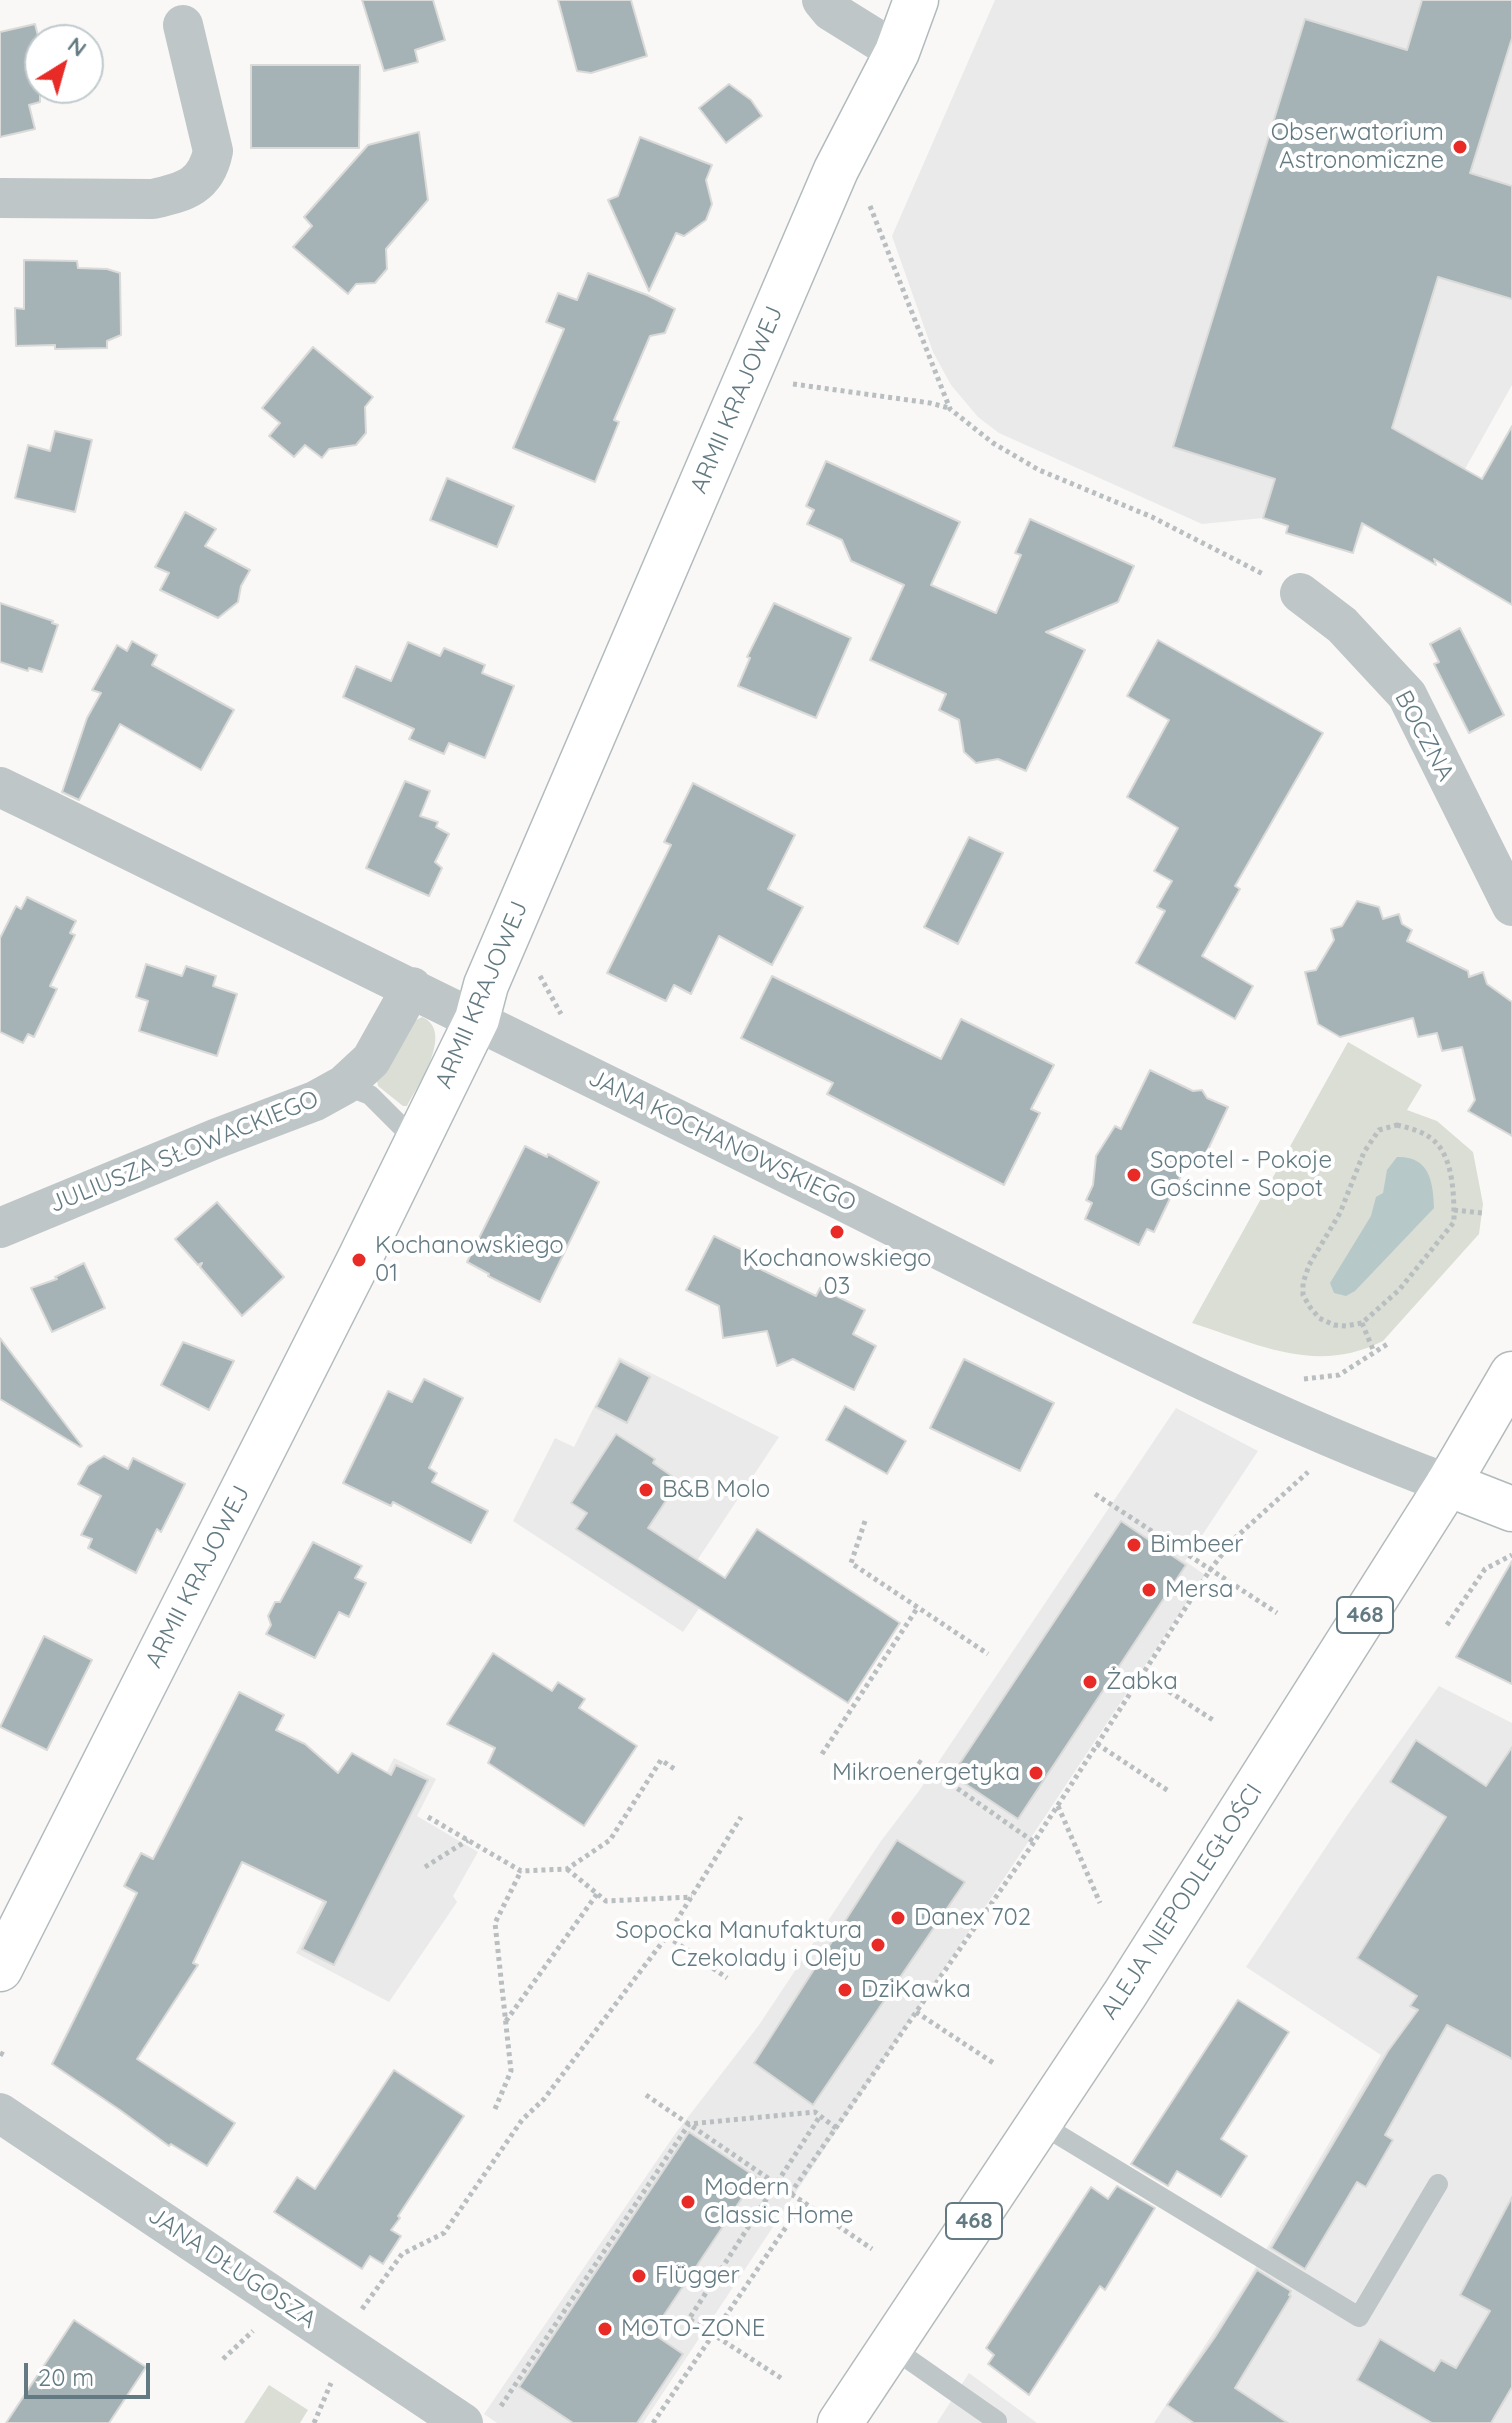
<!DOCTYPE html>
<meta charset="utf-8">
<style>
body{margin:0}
#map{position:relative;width:1512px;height:2423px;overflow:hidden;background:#f9f8f6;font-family:Quicksand,sans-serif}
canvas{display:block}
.north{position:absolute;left:24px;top:24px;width:80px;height:80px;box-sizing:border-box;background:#fff;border:2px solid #c1cacd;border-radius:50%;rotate:37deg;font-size:22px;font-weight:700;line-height:32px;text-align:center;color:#637a82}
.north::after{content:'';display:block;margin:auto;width:28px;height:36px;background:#e82b26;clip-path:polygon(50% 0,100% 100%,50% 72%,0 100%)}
.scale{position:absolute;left:24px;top:2363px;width:126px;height:36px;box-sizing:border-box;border:4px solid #637a82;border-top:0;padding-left:10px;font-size:24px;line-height:28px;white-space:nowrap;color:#637a82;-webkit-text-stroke:6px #fff;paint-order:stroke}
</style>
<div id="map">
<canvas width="1512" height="2423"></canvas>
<div class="north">N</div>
<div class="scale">20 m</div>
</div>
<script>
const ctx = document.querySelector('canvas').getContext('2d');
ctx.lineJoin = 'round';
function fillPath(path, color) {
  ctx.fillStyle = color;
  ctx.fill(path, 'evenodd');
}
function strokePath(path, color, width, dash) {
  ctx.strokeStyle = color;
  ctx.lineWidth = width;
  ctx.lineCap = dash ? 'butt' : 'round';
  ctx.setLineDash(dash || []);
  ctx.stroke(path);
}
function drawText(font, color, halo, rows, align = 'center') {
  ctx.font = font + ' Quicksand,sans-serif';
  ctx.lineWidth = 8;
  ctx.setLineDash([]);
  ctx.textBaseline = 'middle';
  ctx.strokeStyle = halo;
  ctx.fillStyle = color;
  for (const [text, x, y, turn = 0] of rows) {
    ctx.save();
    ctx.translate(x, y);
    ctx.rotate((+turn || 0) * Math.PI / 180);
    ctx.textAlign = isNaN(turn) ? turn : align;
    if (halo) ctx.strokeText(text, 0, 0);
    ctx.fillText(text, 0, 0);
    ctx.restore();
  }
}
fillPath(new Path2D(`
 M995 0H1512V385L1465 469 1402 434 1353 553 1286 533 1288 526 1263 518 1202 524 999 433 978 417 951 385 933 352 892 236Z
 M619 1357 779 1437 698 1559 714 1571 704 1588 700 1607 683 1632 513 1521 555 1438 574 1447Z
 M1176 1408 1258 1451 1185 1561 1205 1575 643 2423H497L484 2414 675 2134 759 2025 881 1841 919 1791Z
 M1439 1686 1512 1723V2423H1154L1248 2280 1381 2055 1246 1967 1346 1817Z
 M394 1758 436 1779 417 1816 478 1852 453 1896 457 1902 389 2002 296 1953Z
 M969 2373 1037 2423H937Z`), '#e9eae9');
fillPath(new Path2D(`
 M422 1017C455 1031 418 1085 407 1106H403L378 1086 377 1081 414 1021Z
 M1348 1042 1422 1085 1407 1110 1437 1121 1473 1152 1483 1204 1479 1234 1383 1341C1316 1375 1258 1344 1192 1323Z
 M269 2385 308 2410 300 2423H244Z`), '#daded5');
fillPath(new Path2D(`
 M1397 1157C1430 1156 1433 1182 1434 1208L1355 1291 1346 1296 1334 1293 1330 1283 1371 1216 1376 1197 1383 1193 1387 1170Z`), '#b7c8c9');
const building = new Path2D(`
 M362 0H433L445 40 415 50 418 62 384 71Z
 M558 0H631L647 56 591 73 577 71Z
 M1422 0H1512V38L1470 173 1512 186V299L1438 277 1392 428 1482 479 1512 426V605L1434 559 1436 565 1362 523 1353 553 1286 533 1288 526 1263 518 1275 479 1173 447 1305 19 1407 50Z
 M35 24 40 44V102L29 105 35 129 0 137V32Z
 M251 65H360L359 148H251Z
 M729 84 751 100 762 116 726 143 699 108Z
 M419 132 428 200 386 249 387 269 375 283 356 284 348 294 293 247 312 226 304 217 368 145Z
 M640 137 712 165 706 180 712 204 706 220 684 236 676 233 649 291 608 200 618 196Z
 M24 260 77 261 78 268 107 269 120 273 121 335 107 341V348L55 349V345L16 346 15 308 24 309Z
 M588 273 647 295 675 309 665 333 650 336 614 420 619 422 595 482 513 448 564 329 546 322 558 293 577 300Z
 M313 347 373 397 365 407 366 433 356 445 329 449 322 458 305 445 294 457 269 436 280 423 262 408Z
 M55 431 92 440 75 512 15 498 28 445 50 451Z
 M826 461 960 522 931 585 996 613 1021 555 1015 553 1030 519 1134 566 1118 602 1046 632 1085 650 1026 771 998 759 976 763 964 752 959 720 939 710 946 694 870 660 904 585 851 561 842 540 807 524 814 510 806 506Z
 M447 478 514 506 497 547 430 520Z
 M185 512 216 529 205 546 250 570 241 586 238 602 218 618 160 590 169 573 155 567Z
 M0 603 53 621 52 623 58 625 42 672 29 668 28 671 0 662Z
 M774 603 851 638 816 718 738 686 750 658 747 657Z
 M1460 628 1504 715 1469 733 1434 664 1439 662 1430 644Z
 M1158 640 1323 733 1235 886 1240 889 1202 956 1253 986 1235 1019 1136 963 1165 911 1157 907 1172 881 1154 871 1178 828 1127 797 1169 720 1127 696Z
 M132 641 157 655 152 665 234 710 201 770 120 724 79 800 62 792 87 718 101 693 92 690 117 645 127 651Z
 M408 642 440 656 444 648 485 665 482 673 514 686 485 758 449 743 444 754 409 739 414 729 343 697 356 666 391 681Z
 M405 781 430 791 420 816 438 822 436 827 449 834 435 862 442 868 429 896 366 868Z
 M693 783 795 835 768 889 803 907 772 965 719 936 691 994 674 985 666 1001 607 973 671 845 664 842Z
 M969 837 1003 853 958 944 924 927Z
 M27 897 76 921 70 933 75 935 50 986 57 989 34 1037 28 1034 23 1043 0 1032V938L16 906 21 909Z
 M1357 901 1379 907 1383 919 1399 914 1402 924 1412 930 1407 941 1468 971 1469 977 1483 972 1487 984 1512 1002V1136L1468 1111 1475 1100 1462 1047 1442 1051 1437 1033 1418 1037 1413 1018 1340 1037 1318 1024 1305 972 1316 970 1334 940 1331 929 1342 926Z
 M146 964 182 976 186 966 216 976 213 986 237 994 217 1056 139 1031 148 1001 136 997Z
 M772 976 941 1059 961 1019 1054 1065 1031 1109 1040 1113 1004 1185 827 1094 833 1083 741 1038Z
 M1150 1070 1193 1091 1202 1090 1207 1098 1228 1107 1202 1162 1185 1167 1154 1232 1147 1229 1139 1245 1085 1219 1092 1203 1086 1200 1093 1185 1096 1156 1115 1126 1121 1129Z
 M525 1146 547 1157 548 1154 599 1182 540 1302 488 1276 489 1274 467 1262Z
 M217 1202 284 1277 242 1316 200 1267 202 1263 198 1265 175 1239Z
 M714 1236 759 1258 754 1266 816 1296 820 1288 865 1310 853 1334 876 1346 854 1390 793 1359 777 1366 767 1331 723 1338 719 1306 686 1290Z
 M84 1263 105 1308 52 1332 31 1288 57 1279 55 1277Z
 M0 1338 82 1446 80 1447 0 1399Z
 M183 1342 234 1361 209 1410 161 1385Z
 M964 1359 1054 1403 1020 1471 930 1428Z
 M620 1361 650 1377 627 1423 596 1407Z
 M424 1379 463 1398 429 1468 437 1473 432 1482 488 1511 471 1543 393 1502 391 1506 343 1483 388 1391 412 1402Z
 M845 1406 906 1441 887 1474 826 1440Z
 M616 1434 655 1459 653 1463 679 1481 648 1528 725 1578 757 1529 900 1623 848 1703 576 1529 587 1513 571 1503Z
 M104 1456 128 1469 133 1458 185 1484 161 1532 157 1529 136 1573 88 1548 92 1539 81 1535 101 1496 78 1484 88 1466Z
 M1121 1521 1186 1565 1018 1819 952 1775Z
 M313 1542 362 1566 355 1578 366 1583 349 1617 339 1612 315 1658 266 1634 271 1625 268 1616 275 1602H280Z
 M1512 1561V1684L1456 1657Z
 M44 1636 92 1660 47 1750 0 1727Z
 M493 1653 552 1691 558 1682 585 1699 579 1708 637 1746 584 1826 488 1763 495 1748 447 1724Z
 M239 1692 284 1715 276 1730 305 1744 338 1773 352 1753 391 1775 396 1765 428 1780 334 1965 302 1949 326 1902 242 1862 193 1963 198 1965 137 2059 235 2123 207 2166 171 2144 169 2146 120 2110 52 2064 137 1893 124 1886 132 1870 141 1853 153 1859Z
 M1416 1740 1486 1786 1512 1747V2059L1447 2025 1385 2135 1393 2140 1366 2187 1357 2182 1305 2269 1271 2248 1388 2051 1418 2010 1410 2006 1417 1996 1357 1958 1446 1817 1390 1782Z
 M897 1840 965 1882 813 2105 754 2063Z
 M1238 2000 1289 2032 1221 2139 1247 2156 1221 2197 1177 2171 1168 2186 1131 2164Z
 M394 2070 464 2116 398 2216 400 2218 391 2230 401 2236 383 2264 370 2256 362 2269 274 2212 297 2177 315 2189Z
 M689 2132 756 2177 652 2333 683 2354 637 2423H573L519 2387Z
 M1117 2186 1155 2208 1105 2290 1100 2286 1029 2395 988 2364 994 2355 986 2348 1091 2187 1108 2199Z
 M1512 2197V2387L1491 2423H1432L1357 2380 1380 2339 1434 2371 1441 2360 1456 2368 1490 2311 1460 2295Z
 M1257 2270 1291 2291 1289 2295 1291 2296 1235 2388 1288 2423H1194L1167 2405 1215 2337Z
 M74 2320 146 2367 109 2423H6Z`);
fillPath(building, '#a6b3b6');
strokePath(building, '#dadad8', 2);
const secondary = new Path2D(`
 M1448 1484 1512 1509
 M0 1969 359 1260 477 1019 486 985 836 170 897 52 916 0`);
const primary = new Path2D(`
 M840 2423 1125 1994 1448 1484 1512 1374`);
strokePath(secondary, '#b1babd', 47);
strokePath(primary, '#b3babc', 47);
strokePath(new Path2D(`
 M870 206 950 409 993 443 1039 470 1152 517 1263 574
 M793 384 930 403 949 408
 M540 976 561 1014
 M1397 1125C1409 1128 1422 1131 1432 1139 1454 1156 1454 1197 1454 1222L1399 1290 1362 1323 1346 1326 1334 1325 1319 1318 1310 1307 1303 1295V1283L1309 1265 1340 1213 1364 1152 1379 1130Z
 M1454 1210 1482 1213
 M1362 1323 1374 1352
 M1304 1379 1339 1375 1389 1343
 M1095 1494 1277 1613
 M865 1521 851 1563 988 1654
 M1447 1625 1485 1569 1512 1555
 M1142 1674 1213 1720
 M1097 1744 1170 1792
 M822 1754 918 1607
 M918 1761 1034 1842
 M1058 1806 1100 1903
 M428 1817 521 1871 567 1869 610 1840 661 1760 676 1770
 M425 1867 468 1840
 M567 1869 606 1901 692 1897
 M667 1936 727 1978
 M916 2012 995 2064
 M506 2021 597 1894
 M0 2053 6 2056
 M646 2095 872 2249
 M495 2109 511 2071 495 1923 521 1871
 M790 2194 1034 1842 1210 1570 1234 1539 1308 1472
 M362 2309 402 2254 444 2233 522 2120 544 2099 667 1936 741 1817
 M223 2359 253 2331
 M781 2378 689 2319 820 2116
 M501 2406 689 2124 815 2112 836 2128
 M314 2423 331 2383
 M653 2423 803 2202`), '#b9bec0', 5, [4, 4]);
strokePath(new Path2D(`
 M344 1085 370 1095 417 1142
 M1039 2123 1359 2317 1438 2184
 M891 2347 997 2421`), '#bfc6c8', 20);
strokePath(new Path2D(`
 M822 0 831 11 897 52
 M0 198 153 199C185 192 206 186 213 151L183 25
 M1300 593 1342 625 1407 695 1512 906
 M0 787C281 923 561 1061 841 1200 1041 1300 1238 1406 1448 1484
 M0 1228 215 1139 315 1101 344 1085 371 1060 412 987
 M0 2113 463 2423`), '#bfc6c8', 40);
strokePath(secondary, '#fff', 44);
strokePath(primary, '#fff', 44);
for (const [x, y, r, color] of [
 [1460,147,8,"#e82b26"],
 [1134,1175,8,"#e82b26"],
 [837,1232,8,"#e82b26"],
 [359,1260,8,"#e82b26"],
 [646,1490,8,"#e82b26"],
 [1134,1545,8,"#e82b26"],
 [1149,1590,8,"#e82b26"],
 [1090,1682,8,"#e82b26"],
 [1036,1773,8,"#e82b26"],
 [898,1918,8,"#e82b26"],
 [878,1945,8,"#e82b26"],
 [845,1990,8,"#e82b26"],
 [688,2202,8,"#e82b26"],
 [639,2276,8,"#e82b26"],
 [605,2329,8,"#e82b26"]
]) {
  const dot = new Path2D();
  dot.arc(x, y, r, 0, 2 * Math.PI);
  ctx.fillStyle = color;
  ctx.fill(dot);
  strokePath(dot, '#fff', 3);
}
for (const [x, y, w] of [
 [1365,1615,56],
 [974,2221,56]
]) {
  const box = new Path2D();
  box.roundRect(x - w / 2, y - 18, w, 36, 6);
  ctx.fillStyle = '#fff';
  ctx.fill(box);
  strokePath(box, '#637a82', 2);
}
drawText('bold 22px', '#637a82', null, [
 ["468",1365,1615],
 ["468",974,2221]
]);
drawText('24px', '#637a82', '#fff', [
 ["Obserwatorium",1444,133,"right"],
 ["Astronomiczne",1444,161,"right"],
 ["Sopotel - Pokoje",1150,1161],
 ["Gościnne Sopot",1150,1189],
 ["Kochanowskiego",375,1246],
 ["01",375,1274],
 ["Kochanowskiego",837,1259,"center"],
 ["03",837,1287,"center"],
 ["B&B Molo",662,1490],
 ["Bimbeer",1150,1545],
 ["Mersa",1165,1590],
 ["Żabka",1106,1682],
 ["Mikroenergetyka",1020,1773,"right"],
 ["Danex 702",914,1918],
 ["Sopocka Manufaktura",862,1931,"right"],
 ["Czekolady i Oleju",862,1959,"right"],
 ["DziKawka",861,1990],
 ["Modern",704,2188],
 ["Classic Home",704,2216],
 ["Flügger",655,2276],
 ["MOTO-ZONE",621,2329]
], 'left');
drawText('24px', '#637a82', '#fff', [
 ["ARMII KRAJOWEJ",737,400,-67],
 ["BOCZNA",1424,736,62],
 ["ARMII KRAJOWEJ",482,995,-67],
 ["JANA KOCHANOWSKIEGO",722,1141,26],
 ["JULIUSZA SŁOWACKIEGO",184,1152,-22],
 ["ARMII KRAJOWEJ",198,1577,-63],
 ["ALEJA NIEPODLEGŁOŚCI",1182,1902,-57],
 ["JANA DŁUGOSZA",232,2268,34]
]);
</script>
